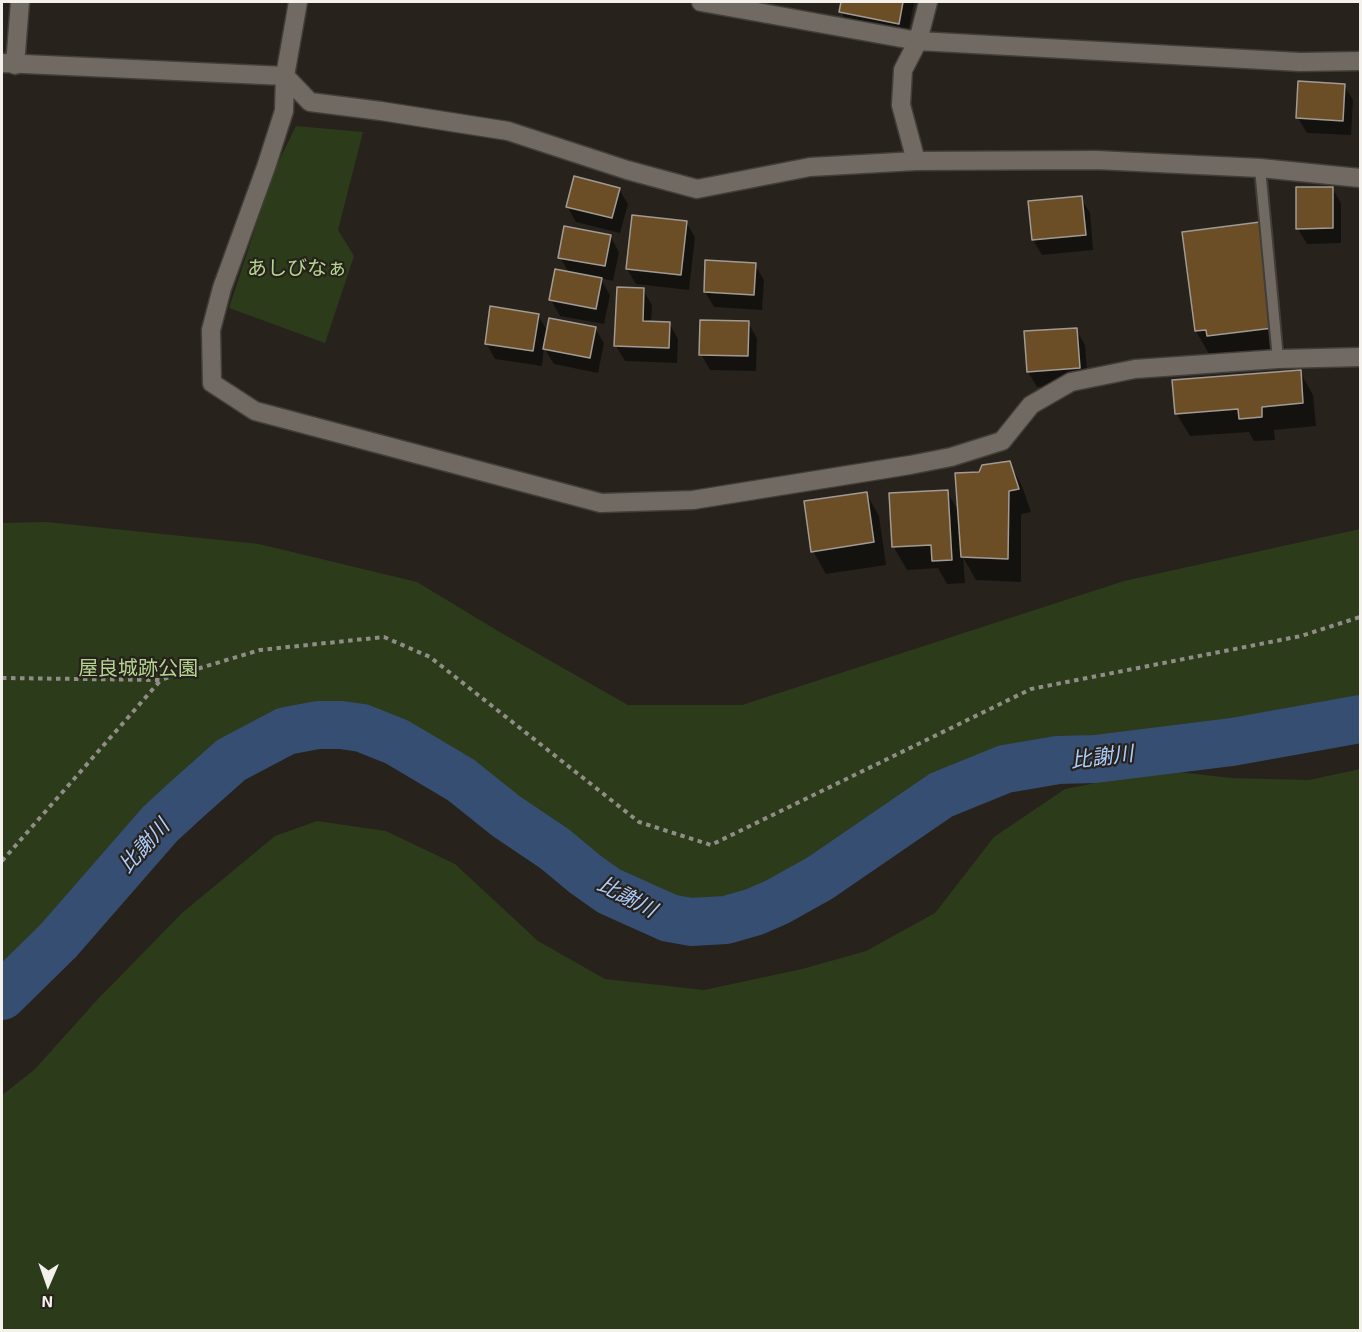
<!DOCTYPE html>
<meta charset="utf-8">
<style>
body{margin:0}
#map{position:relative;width:1362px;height:1332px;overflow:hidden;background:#27221c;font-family:"Exo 2",sans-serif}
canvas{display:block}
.frame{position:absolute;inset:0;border:3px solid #f4f0ec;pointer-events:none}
.north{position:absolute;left:18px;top:1254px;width:60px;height:60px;-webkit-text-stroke:4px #27221c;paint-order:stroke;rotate:182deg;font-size:16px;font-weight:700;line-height:24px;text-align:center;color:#f4f0ec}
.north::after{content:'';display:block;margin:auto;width:21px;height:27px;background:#f4f0ec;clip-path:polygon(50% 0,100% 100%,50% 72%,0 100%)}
</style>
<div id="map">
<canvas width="1362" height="1332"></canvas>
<div class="frame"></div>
<div class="north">N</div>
</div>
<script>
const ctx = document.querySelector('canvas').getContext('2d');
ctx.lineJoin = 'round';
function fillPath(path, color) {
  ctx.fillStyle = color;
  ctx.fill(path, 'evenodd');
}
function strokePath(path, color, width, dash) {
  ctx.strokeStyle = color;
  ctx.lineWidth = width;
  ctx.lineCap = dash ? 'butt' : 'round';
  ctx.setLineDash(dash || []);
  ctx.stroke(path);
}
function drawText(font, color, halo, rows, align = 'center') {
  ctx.font = font + ' "Exo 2","Noto Sans JP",sans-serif';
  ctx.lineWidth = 4.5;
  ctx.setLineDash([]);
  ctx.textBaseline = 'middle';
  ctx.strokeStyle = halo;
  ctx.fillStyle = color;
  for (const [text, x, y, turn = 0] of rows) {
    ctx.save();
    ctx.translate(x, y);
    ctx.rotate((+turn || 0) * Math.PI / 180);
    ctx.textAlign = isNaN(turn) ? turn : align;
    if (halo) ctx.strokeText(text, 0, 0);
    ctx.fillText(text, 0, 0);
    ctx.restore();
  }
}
fillPath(new Path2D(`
 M296 126 363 132 338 230 354 256 325 343 229 308 274 171Z
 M47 522 259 544 417 582 498 631 628 705H742L1124 581 1360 529V718L1188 747 1026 765 941 795 777 902 691 922 636 904 439 767 362 729 286 731 185 801 58 941 2 991V523Z
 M1360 769V1330H2V1095L34 1070 98 999 182 913 275 836 317 821 386 831 455 864 538 941 605 979 704 990 802 969 866 951 935 913 994 837 1065 789 1161 770 1231 778 1309 780Z`), '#2c3b19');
fillPath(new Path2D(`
 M843 2H914L907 39 850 28 841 12Z
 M1344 85 1353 100 1351 135 1307 133 1298 118Z
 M1332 188 1341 203V243L1307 244 1298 229Z
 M619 189 628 204 620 233 576 222 567 206Z
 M1081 198 1090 213 1093 250 1042 255 1033 240Z
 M686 222 695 237 689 290 636 284 627 269Z
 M1184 233 1272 247 1285 351 1222 359 1218 353 1209 354 1196 331Z
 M610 236 619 252 613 281 600 278 610 295 604 324 560 316 551 300 569 273 560 257Z
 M755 265 764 280 762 310 714 307 705 292Z
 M643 290 652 305 651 322 669 323 678 339 677 363 625 361 616 346Z
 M538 315 548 332 595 328 604 343 598 373 554 364 544 348 542 366 495 359 486 343Z
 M748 323 757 338 756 371 710 370 701 354Z
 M1076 329 1085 345 1088 384 1037 387 1028 372 1026 333Z
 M1300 372 1313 395 1316 426 1274 430 1275 440 1254 441 1249 432 1190 436 1176 413Z
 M1009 462 1022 486 1031 512 1021 514V582L976 580 963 557 965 583 947 584 938 568 907 570 893 546 947 492 960 513 980 474Z
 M866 493 879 516 886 565 826 574 813 551Z`), '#0007');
strokePath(new Path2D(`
 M2 996 58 941 160 824 185 801 231 760 286 731 318 725H341L362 728 397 742 461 780 506 816 555 849 585 874 609 891 669 918 691 922 726 920 754 912 777 902 820 878 941 795 1005 769 1058 760 1095 759 1232 742 1360 719`), '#364e72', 48);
const building = new Path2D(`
 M841 2H903L899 24 839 12Z
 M1298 81 1345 84 1343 121 1296 118Z
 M574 176 620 188 612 218 566 207Z
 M1296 187H1333V228L1296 229Z
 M1082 196 1086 235 1032 240 1028 201Z
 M632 215 687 221 681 275 626 269Z
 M1260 222 1273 328 1207 336 1206 330 1195 331 1182 232Z
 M564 226 611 235 605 266 558 258Z
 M705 260 756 263 754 295 704 292Z
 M555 269 602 278 596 309 549 300Z
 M617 287 644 288 643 321 670 322 669 348 614 346Z
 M490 306 539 314 533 351 485 344Z
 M549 318 596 327 590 358 543 349Z
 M700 320 749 321 748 356 699 355Z
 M1077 328 1080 368 1027 372 1024 331Z
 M1301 370 1303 403 1262 407V417L1239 419 1238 409 1175 414 1172 380Z
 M1010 461 1019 489 1009 491 1008 559 961 557 955 473 979 472 982 465Z
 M948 490 952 560 932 561 931 545 892 547 889 493Z
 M867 492 874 542 811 552 804 501Z`);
fillPath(building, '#6b4d26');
strokePath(building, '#a29b94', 1.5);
const lane = new Path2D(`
 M1260 168 1278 359`);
const street = new Path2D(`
 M298 2 285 76 284 111 266 167 222 288 211 330 212 383 255 411 601 503 693 500 910 465 951 457 1002 441 1031 405 1071 382 1135 369 1278 359 1360 357
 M701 2 918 41 1300 62 1360 61
 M15 65 20 2
 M285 76 310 102 381 111 508 131 627 170 697 189 810 167 916 161 1096 160 1260 168 1360 178
 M916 161 901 105 903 70 918 41 928 2`);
const secondary = new Path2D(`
 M2 63 285 76`);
strokePath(lane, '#423e39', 14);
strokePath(street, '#423e39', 21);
strokePath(secondary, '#423e39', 21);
strokePath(new Path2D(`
 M2 678 160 680 260 650 384 637 430 657 639 822 711 845 1031 689 1301 636 1360 617
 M2 861 160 681`), '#908c87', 4, [4.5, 4.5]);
strokePath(lane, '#706a63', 10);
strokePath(street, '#706a63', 18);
strokePath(secondary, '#706a63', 18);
drawText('20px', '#b4d590', '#27221c', [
 ["あしびなぁ",297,268],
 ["屋良城跡公園",138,668]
]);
drawText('italic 21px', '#adcdff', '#27221c', [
 ["比謝川",1102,757,-7],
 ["比謝川",144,846,-48],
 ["比謝川",627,897,28]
]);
</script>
